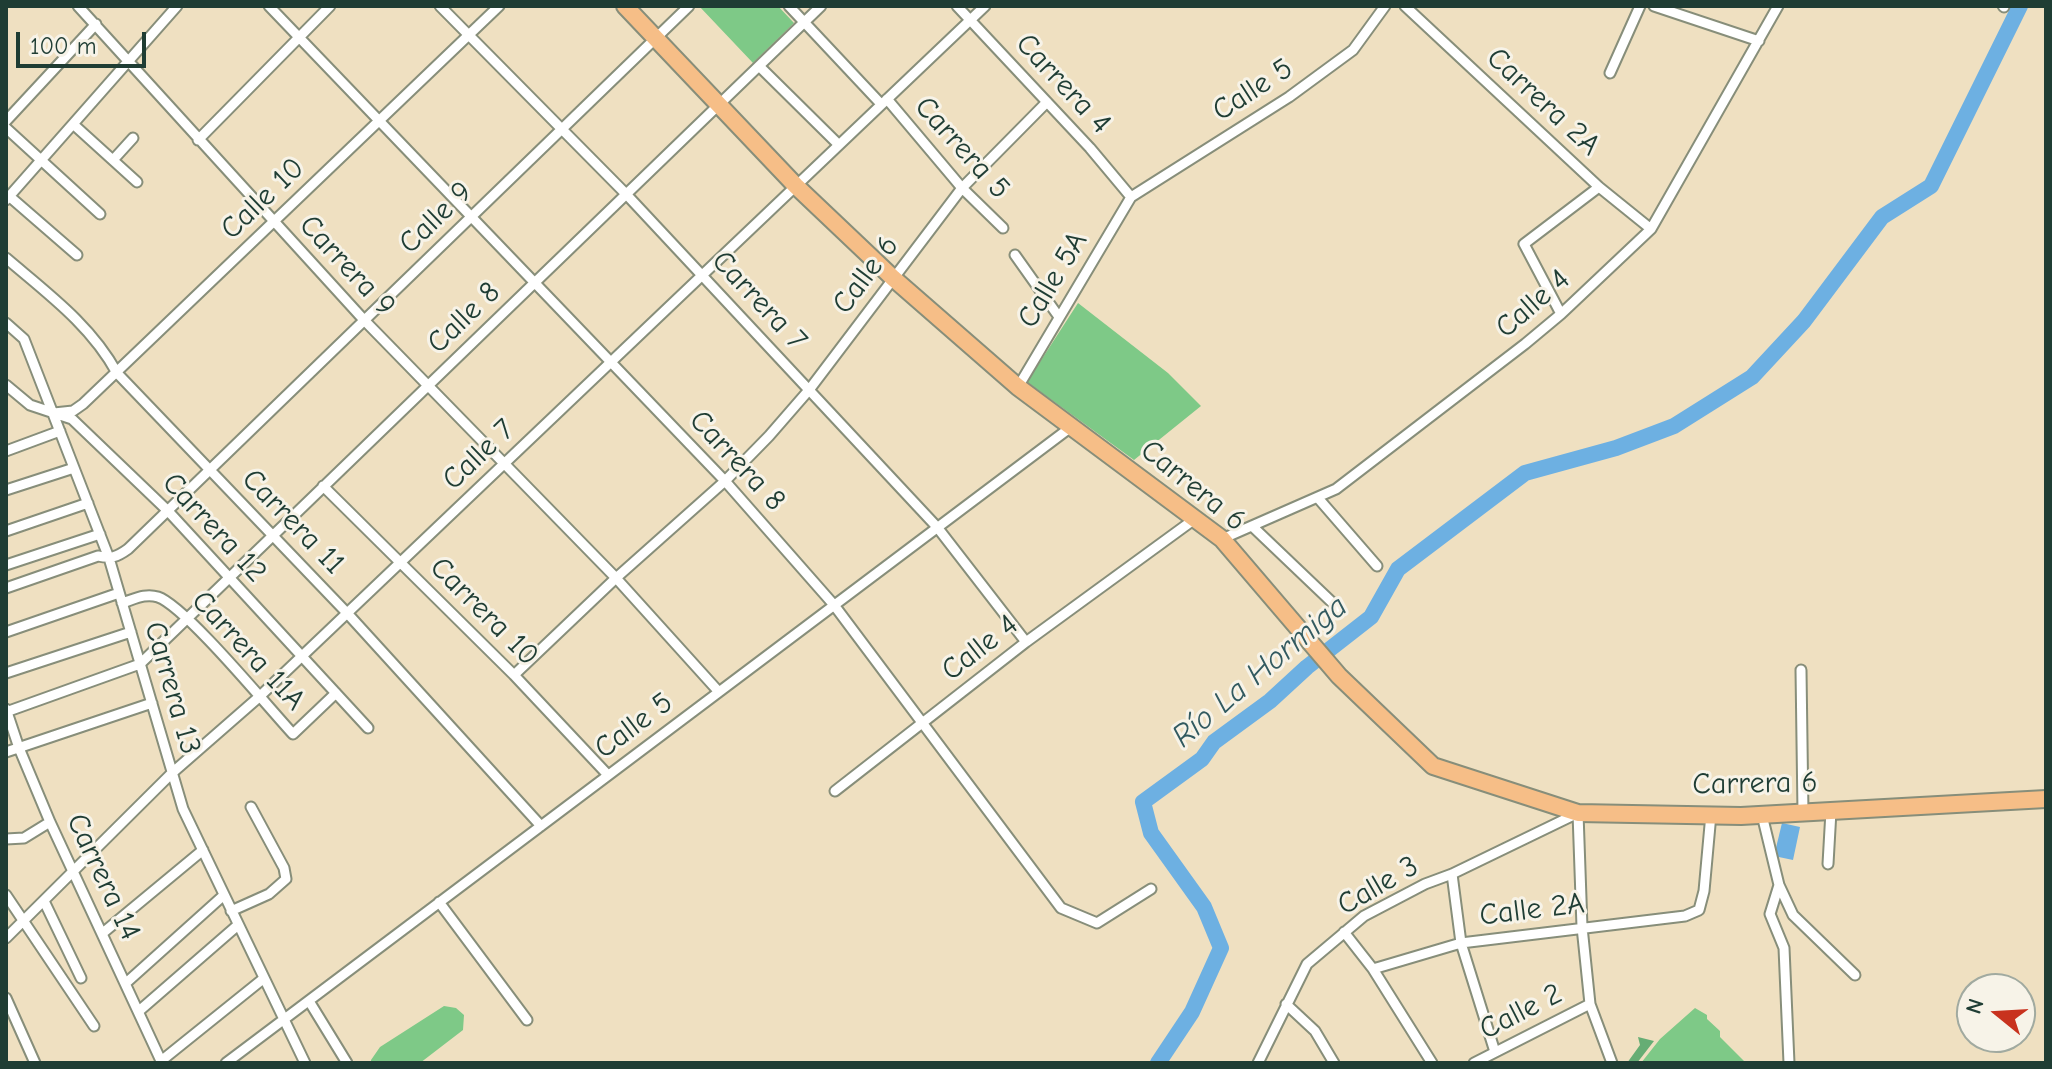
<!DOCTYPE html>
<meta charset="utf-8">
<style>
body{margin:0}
#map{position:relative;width:2052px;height:1069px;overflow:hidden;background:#efe0c1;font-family:"Comic Neue",sans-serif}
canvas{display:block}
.frame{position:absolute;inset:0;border:8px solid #1f3d34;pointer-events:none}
.north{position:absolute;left:1956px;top:973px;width:80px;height:80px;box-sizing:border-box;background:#f7f3e8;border:2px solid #a1aaa0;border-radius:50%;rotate:288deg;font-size:22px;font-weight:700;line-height:32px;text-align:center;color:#1f3d34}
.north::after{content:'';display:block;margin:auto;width:28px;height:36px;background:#c8321e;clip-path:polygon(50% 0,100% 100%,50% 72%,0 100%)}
.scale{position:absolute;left:16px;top:32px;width:130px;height:36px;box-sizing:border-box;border:4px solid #1f3d34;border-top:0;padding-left:10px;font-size:24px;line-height:28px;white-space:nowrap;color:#1f3d34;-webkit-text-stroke:6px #f7f3e8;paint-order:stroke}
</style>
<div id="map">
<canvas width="2052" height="1069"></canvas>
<div class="frame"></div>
<div class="north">N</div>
<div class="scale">100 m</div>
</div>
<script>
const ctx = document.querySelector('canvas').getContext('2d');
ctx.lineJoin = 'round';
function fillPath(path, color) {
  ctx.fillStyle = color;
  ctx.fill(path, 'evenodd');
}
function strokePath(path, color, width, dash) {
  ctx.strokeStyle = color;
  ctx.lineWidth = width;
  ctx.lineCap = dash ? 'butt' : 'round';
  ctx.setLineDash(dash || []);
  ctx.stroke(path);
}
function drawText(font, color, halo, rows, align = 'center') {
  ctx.font = font + ' "Comic Neue",sans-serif';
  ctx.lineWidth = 6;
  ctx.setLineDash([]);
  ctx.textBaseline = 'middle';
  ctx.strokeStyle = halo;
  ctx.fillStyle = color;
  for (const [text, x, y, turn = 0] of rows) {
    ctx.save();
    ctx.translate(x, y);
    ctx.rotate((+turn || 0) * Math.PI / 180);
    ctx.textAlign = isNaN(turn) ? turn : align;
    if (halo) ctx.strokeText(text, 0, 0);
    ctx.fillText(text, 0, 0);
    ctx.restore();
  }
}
fillPath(new Path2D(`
 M699 6H778L794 23 753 63Z
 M1078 303 1168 373 1201 406 1134 460 1027 382Z
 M444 1006 456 1008 464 1015 463 1030 420 1063H371V1060L380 1047Z
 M1695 1008 1707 1015V1019L1720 1031V1037L1746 1063H1641L1660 1039Z`), '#7ec987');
fillPath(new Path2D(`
 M1638 1037 1654 1041 1637 1063H1627L1640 1045Z`), '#66ad74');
fillPath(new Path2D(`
 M1782 823 1800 827 1793 860 1774 856Z`), '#6db0e2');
strokePath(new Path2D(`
 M1158 1063 1192 1012 1221 948 1204 907 1151 833 1143 802 1202 759 1214 742 1270 701 1307 667 1371 617 1398 569 1525 473 1616 448 1674 426 1752 377 1804 321 1882 217 1931 186 2020 6`), '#6db0e2', 16);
const street = new Path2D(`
 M78 6 364 320 616 578 719 692
 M269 6 725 481 834 605 1061 908 1097 923 1151 889
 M440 6 626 194 937 527 1026 642
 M789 6 881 104
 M957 6 1090 148 1131 197
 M1405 6 1599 187 1651 229
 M1654 6 1759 41
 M2003 6 2004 7
 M759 66 839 145
 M1610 73 1640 6
 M887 99 962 188 1003 228
 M6 121 96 24
 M73 124 137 182
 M6 128 100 214
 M198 140 330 6
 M113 160 133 138
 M9 196 77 255
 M6 200 177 6
 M1015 255 1059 317
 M6 258C47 293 91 325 117 373L347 613 541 826
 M1561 314 1524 244 1599 187
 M6 323 24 339 109 558 183 809 305 1063
 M6 385 30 405 72 419 168 511 368 728
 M1018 387 1131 197 1289 97 1353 50 1385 6
 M54 413 73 411 83 404 499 6
 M6 451 60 431
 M323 486 514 675 608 775
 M6 490 74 468
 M1318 498 1377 566
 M1252 526 1339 609
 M6 531 88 503
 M1222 539 1336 489 1525 344 1561 314 1651 229 1778 6
 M6 565 100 534
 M6 588 98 556C111 559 117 557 128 549L689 6
 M122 603C135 599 145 593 158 597 185 606 268 707 293 734L336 693
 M6 632 119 593
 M1801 670 1803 813
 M6 673 131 632
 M514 675 616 578 725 481 769 436 809 390 962 188 1047 102
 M6 709 19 748 50 822 162 1063
 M6 712 140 664 821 6
 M6 752 152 703
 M835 791 1026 642 1196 518
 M1762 815 1779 885 1793 915 1855 975
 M6 839 24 838 50 822
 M1828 864 1831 811
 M1452 874 1461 943 1495 1052
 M1779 885 1770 914 1784 948 1789 1063
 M6 895 94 1026
 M44 901 81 978
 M439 902 527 1020
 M231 911 269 894 286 879 284 868 251 807
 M104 932 203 850
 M1344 932 1373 969 1432 1063
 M6 938 172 773 259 697 985 6
 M1373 969 1461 943 1685 916 1699 910 1704 891 1711 814
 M126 983 224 895
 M6 998 35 1063
 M309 1001 347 1063
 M1286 1004 1315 1031 1334 1063
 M139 1011 238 925
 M161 1061 263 979
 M226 1063 1071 427
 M1258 1063 1307 964 1364 916 1425 884 1452 874 1578 813 1582 927 1590 1004 1612 1063
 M1474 1063 1590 1004`);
const primary = new Path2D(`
 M625 6 796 186 893 278 1018 387 1222 539 1339 676 1433 766 1578 813 1741 816 2046 799`);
strokePath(street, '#878e7a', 13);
strokePath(primary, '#878e7a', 20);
strokePath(street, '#fff', 9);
strokePath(primary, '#f6be87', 16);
drawText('30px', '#1f3d34', '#f7f3e8', [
 ["Carrera 4",1063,84,47],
 ["Calle 5",1253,90,-33],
 ["Carrera 2A",1543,102,43],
 ["Carrera 5",962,148,48],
 ["Calle 10",263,199,-44],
 ["Calle 9",436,218,-44],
 ["Carrera 9",347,266,47],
 ["Calle 6",866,275,-53],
 ["Calle 5A",1053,280,-59],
 ["Carrera 7",759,301,47],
 ["Calle 4",1533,304,-41],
 ["Calle 8",464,318,-44],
 ["Calle 7",479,455,-44],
 ["Carrera 8",737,461,47],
 ["Carrera 6",1193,486,39],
 ["Carrera 11",293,522,46],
 ["Carrera 12",214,528,47],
 ["Carrera 10",484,612,45],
 ["Calle 4",980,648,-38],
 ["Carrera 11A",248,651,47],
 ["Carrera 13",172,688,74],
 ["Calle 5",634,726,-37],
 ["Carrera 6",1755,784,-1],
 ["Carrera 14",103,877,65],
 ["Calle 3",1378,886,-30],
 ["Calle 2A",1532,910,-7],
 ["Calle 2",1521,1012,-27]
]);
drawText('italic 32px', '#325a60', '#f7f3e8', [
 ["Río La Hormiga",1260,672,-40]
]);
</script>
